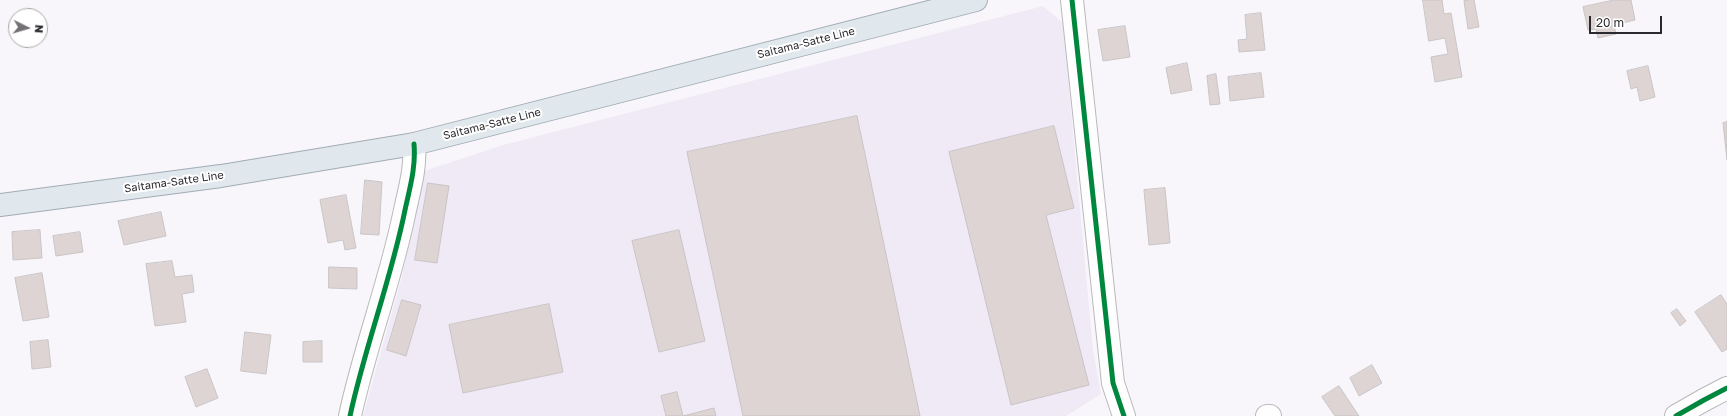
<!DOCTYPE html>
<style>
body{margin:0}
#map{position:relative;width:1727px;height:416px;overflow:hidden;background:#f8f6fb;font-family:"Golos Text",sans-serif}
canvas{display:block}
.north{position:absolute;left:8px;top:8px;width:40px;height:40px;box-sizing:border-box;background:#fff;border:1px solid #aba9ab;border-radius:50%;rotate:95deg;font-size:11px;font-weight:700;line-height:16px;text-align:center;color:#2c292e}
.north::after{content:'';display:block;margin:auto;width:14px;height:18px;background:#737176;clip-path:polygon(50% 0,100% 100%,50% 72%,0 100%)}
.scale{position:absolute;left:1589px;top:16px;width:73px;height:18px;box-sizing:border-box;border:2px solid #2c292e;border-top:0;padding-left:5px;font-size:12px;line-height:14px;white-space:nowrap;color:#2c292e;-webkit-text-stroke:3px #fff;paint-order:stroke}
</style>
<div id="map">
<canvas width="1727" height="416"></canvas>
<div class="north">N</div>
<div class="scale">20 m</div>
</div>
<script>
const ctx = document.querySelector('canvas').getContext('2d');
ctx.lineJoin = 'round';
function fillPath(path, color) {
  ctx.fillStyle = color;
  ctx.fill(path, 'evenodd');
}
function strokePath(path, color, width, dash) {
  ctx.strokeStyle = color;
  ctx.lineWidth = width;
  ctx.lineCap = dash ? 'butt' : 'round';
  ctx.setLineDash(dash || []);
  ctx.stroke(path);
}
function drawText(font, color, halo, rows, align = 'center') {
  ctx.font = font + ' "Golos Text",sans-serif';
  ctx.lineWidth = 4;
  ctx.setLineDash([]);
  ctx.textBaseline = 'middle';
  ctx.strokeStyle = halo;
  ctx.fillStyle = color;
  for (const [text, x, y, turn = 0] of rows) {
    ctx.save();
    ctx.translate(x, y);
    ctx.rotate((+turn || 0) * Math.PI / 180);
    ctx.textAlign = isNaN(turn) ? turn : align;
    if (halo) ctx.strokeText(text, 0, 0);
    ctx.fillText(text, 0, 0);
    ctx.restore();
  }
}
fillPath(new Path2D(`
 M1043 6 1063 23 1093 350 1101 394 1066 416H363L402 276 424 171 503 145Z`), '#f0eaf7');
const building = new Path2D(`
 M1423 0H1442L1444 14 1451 13 1462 77 1435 82 1431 57 1448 54 1445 38 1429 41Z
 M1474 0 1479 27 1468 29 1464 1Z
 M1614 0H1631L1635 20 1614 25 1616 34 1598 38 1596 29 1588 30 1583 7Z
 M1261 13 1265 50 1239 52 1238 40 1247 39 1245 15Z
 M1125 26 1130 57 1103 61 1098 30Z
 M1187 63 1192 90 1171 94 1166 68Z
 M1648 66 1655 97 1640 101 1637 87 1631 89 1627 71Z
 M1261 73 1264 97 1230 101 1228 77Z
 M1216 74 1220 104 1210 105 1207 76Z
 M857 116 920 416H743L687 152Z
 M1727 122V160L1723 123Z
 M1054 126 1074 208 1046 215 1089 385 1011 405 949 152Z
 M365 180 382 182 379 235 361 234Z
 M428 183 449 186 437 263 415 260Z
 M1165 188 1170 243 1149 245 1144 190Z
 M346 195 356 248 345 250 343 240 328 243 320 200Z
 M161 212 166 236 124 245 118 221Z
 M40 230 42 258 13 260 12 232Z
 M679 230 705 341 659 352 632 241Z
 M80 232 83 252 56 256 53 236Z
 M172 261 175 277 192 275 194 292 182 294 186 322 155 326 146 264Z
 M329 267 357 268V289L329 288Z
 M42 273 49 317 23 321 15 278Z
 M1721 295 1727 304V349L1722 352 1695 312Z
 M402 300 421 305 406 356 387 350Z
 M549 304 563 372 463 393 449 325Z
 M1677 309 1686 321 1680 326 1671 313Z
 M245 332 271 335 266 374 241 371Z
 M48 340 51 367 32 369 30 342Z
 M322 341V362H303V342Z
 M1372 365 1382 383 1359 396 1350 378Z
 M207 369 218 398 196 407 185 377Z
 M1339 386 1359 416H1335L1322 397Z
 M677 392 683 416 714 408 716 416H666L661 396Z`);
fillPath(building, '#ded4d3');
strokePath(building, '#c9c5c6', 1);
const minor = new Path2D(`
 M1072 0 1113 383 1124 416
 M1267 416H1270`);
const tertiary = new Path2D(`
 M350 416C365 346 391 280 405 210 410 187 416 167 414 144
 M1676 416 1704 400 1727 388`);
const primary = new Path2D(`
 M0 205 221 176 414 144 976 0`);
strokePath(minor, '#b9b8bc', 24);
strokePath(tertiary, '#b9b8bc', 24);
strokePath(primary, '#a1acb5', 24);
strokePath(minor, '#fefefe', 22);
strokePath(tertiary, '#fefefe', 22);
strokePath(primary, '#e1e8ed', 22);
strokePath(new Path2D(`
 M1072 0 1113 383 1124 416
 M350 416C365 346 391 280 405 210 410 187 416 167 414 144
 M1676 416 1704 400 1727 388`), '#00873e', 5);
drawText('11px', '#2c292e', '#fff', [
 ["Saitama-Satte Line",806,43,-14],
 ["Saitama-Satte Line",492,124,-14],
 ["Saitama-Satte Line",174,182,-8]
]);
</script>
